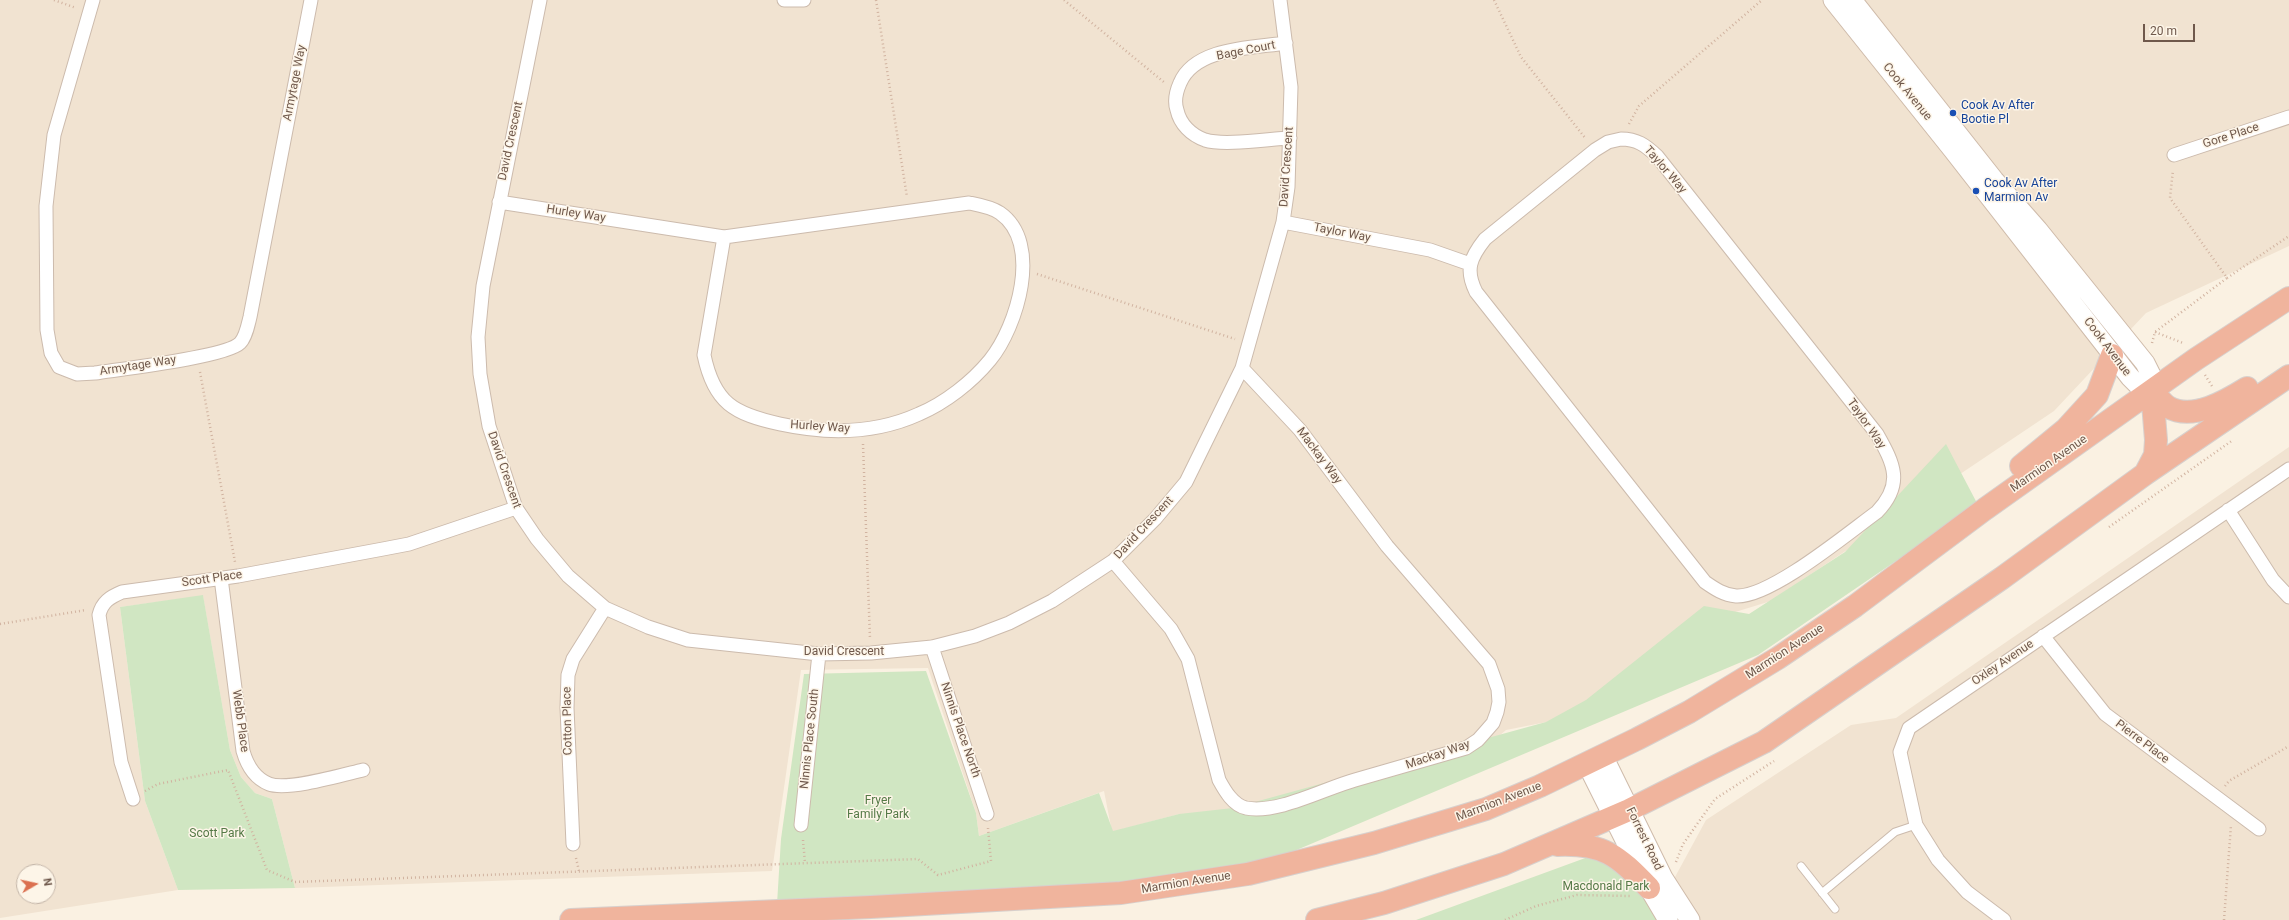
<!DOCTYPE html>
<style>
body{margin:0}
#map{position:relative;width:2289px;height:920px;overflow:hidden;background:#faf1e2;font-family:Roboto,sans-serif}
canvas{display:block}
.north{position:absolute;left:16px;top:864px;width:40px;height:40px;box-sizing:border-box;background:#fdf5e8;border:1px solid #c4b6a9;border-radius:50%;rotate:81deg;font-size:11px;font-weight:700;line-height:16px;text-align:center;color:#6f584b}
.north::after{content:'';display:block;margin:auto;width:14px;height:18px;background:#db7050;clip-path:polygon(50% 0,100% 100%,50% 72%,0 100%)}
.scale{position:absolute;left:2143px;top:24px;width:52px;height:18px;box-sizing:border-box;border:2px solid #6f584b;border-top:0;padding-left:5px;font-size:12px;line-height:14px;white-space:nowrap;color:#6f584b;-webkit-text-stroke:3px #fdf5e8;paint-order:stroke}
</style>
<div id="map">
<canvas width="2289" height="920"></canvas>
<div class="north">N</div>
<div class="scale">20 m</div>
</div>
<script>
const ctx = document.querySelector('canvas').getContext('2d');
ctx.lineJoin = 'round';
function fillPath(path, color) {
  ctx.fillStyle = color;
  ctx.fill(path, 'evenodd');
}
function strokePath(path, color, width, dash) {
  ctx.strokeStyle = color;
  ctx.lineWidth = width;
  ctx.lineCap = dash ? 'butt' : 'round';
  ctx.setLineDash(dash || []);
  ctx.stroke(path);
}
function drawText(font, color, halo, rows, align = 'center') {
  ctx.font = font + ' Roboto,sans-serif';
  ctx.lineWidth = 3;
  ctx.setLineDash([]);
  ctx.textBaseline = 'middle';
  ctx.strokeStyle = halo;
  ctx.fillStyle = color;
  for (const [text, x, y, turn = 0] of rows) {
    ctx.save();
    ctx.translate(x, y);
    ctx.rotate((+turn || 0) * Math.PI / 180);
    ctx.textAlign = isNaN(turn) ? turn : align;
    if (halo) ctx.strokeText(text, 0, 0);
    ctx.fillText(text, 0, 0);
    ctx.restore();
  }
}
fillPath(new Path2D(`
 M0 0H2289V246L2146 313 2054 411 1771 601 1732 613 1562 719 1506 730 1471 760 1239 826 1179 814 1112 832 1104 791 979 836 976 813 928 668 801 670 772 871 295 888 272 799 255 793 241 777 230 750 203 596 120 607 145 801 178 890 0 918ZM24 872H48V896H24Z
 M2289 447V920H1663L1656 912 1706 820 1851 725 1896 718Z`), '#f1e3d1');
fillPath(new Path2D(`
 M1946 444 1978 505 1758 655 1235 876 777 904 781 839 804 674 926 671 976 813 979 836 1099 793 1113 831 1179 814 1233 808 1546 722 1586 700 1704 606 1749 614 1845 552Z
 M203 595 230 750 241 777 255 793 272 799 295 888 178 890 145 801 120 607Z
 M1618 846 1668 920H1416Z`), '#d0e6c2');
const lane = new Path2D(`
 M1801 866 1835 909
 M1822 893 1895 832 1916 825`);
const street = new Path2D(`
 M93 0 54 135 46 206 47 330 51 353 59 367 77 374 95 373C121 369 226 357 240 343 246 337 248 325 250 317L311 0
 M540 0 483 286 478 337 480 374 489 426 516 508 537 539 568 576 605 608 648 627 688 640 819 654 871 653 932 647 975 636 1009 623 1052 601 1113 561 1155 519 1186 482 1242 368 1283 222 1288 187 1291 87 1280 0
 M784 0H804
 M1286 43C1253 48 1195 47 1180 83 1176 92 1174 101 1177 110 1180 124 1191 135 1205 140 1224 146 1268 139 1290 138
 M1621 139C1637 139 1645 145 1657 156L1877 434C1894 464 1904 484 1877 512 1848 533 1770 598 1736 596 1724 595 1715 589 1705 582L1476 292C1465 270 1470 258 1485 239L1595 150 1608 142Z
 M2174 155 2289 117
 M499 202 724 237 969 203C979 205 991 207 1000 213 1043 243 1017 327 990 360 972 382 945 403 919 414 875 434 826 434 780 424 734 414 714 403 704 355L724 237
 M1283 222 1430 250 1470 264
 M2228 510 2273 580 2289 597
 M1113 561 1171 629 1188 659 1219 780C1225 791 1233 805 1246 808 1278 814 1323 789 1355 780 1392 769 1429 759 1466 748L1478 740 1486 731 1493 723 1497 712 1499 702 1498 689 1489 664 1387 546 1300 430 1242 368
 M221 578 243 751C247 765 254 778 269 784 287 791 342 775 363 770
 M2043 636 2105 714 2259 829
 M932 647 987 814
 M133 799 121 762 99 615C102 602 110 597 122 592L238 576 383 549 409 544 516 508
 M801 825 819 654
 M573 844 567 708 568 675 573 659 605 608
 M2004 920 1967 892 1938 860 1916 825 1900 752 1909 728 2289 469`);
const secondary = new Path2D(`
 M1833 0 1953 150 2130 377 2138 385 2152 391V377L2145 363 2038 230 1994 180 1852 0
 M1603 756 1663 878 1690 920
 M1587 764 1649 888 1668 920`);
const highway = new Path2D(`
 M2152 391C2157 396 2162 403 2168 407 2193 421 2226 401 2247 388
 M2021 466 2066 429 2097 395 2112 355
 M2145 474 2155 455 2156 440 2152 391
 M1557 845C1604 843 1617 855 1649 888
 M571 920 871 907 1121 893 1248 874 1374 843 1486 809 1540 786 1637 739 1689 712 1778 658 1855 606 1985 509 2196 359 2289 298
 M1317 920 1384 903 1504 864 1629 810 1764 742 2002 578 2145 474 2289 376`);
strokePath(lane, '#ccbbad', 9);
strokePath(street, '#ccbbad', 15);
strokePath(secondary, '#cfbbaa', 21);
strokePath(highway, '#d7d0cd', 24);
strokePath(new Path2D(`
 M54 0 76 8
 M876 0 907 197
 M1064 0 1165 83
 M1494 0 1521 57 1586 139
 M1629 124 1639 106 1762 0
 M1037 274 1235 339
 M2227 278 2289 236
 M2155 332 2183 343
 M2152 343 2155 332 2227 278 2170 198 2173 170
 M200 372 235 562
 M2205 375 2212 386
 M863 444 870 639
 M2109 527 2233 440
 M0 624 86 610
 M2225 786 2229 781 2289 746
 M145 791 158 784 228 770 267 870 295 882 918 859 938 875 991 861 988 828
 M803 840 805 863
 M576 858 579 871
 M1676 862 1683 844 1715 799 1774 761
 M1505 920 1536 906 1577 895 1630 896
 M2224 920 2231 825`), '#d1b3a0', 2.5, [1, 3]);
strokePath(lane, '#fff', 7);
strokePath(street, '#fff', 13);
strokePath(secondary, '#fff', 19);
strokePath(highway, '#f0b49d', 22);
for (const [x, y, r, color] of [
 [1953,113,4,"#1a4fb4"],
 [1976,191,4,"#1a4fb4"]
]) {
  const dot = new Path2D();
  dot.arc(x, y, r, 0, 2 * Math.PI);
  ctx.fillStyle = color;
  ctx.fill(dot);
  strokePath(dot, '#fdf5e8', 1.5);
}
drawText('12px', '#6f584b', '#fdf5e8', [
 ["Bage Court",1246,51,-11],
 ["Armytage Way",295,83,-79],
 ["Cook Avenue",1907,92,51],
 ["Gore Place",2231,136,-18],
 ["David Crescent",511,141,-78],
 ["David Crescent",1287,167,-86],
 ["Taylor Way",1665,170,49],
 ["Hurley Way",576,214,9],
 ["Taylor Way",1342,233,11],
 ["Cook Avenue",2107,347,53],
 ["Armytage Way",138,366,-9],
 ["Taylor Way",1866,424,55],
 ["Hurley Way",820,427,4],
 ["Mackay Way",1319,456,53],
 ["Marmion Avenue",2049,464,-35],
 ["David Crescent",504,470,71],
 ["David Crescent",1144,528,-47],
 ["Scott Place",212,579,-8],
 ["David Crescent",844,652],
 ["Marmion Avenue",1785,652,-33],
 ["Oxley Avenue",2003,663,-34],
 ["Webb Place",240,721,82],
 ["Cotton Place",568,721,-91],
 ["Ninnis Place North",960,730,71],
 ["Ninnis Place South",810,739,-84],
 ["Pierre Place",2142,742,37],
 ["Mackay Way",1438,755,-19],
 ["Marmion Avenue",1499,802,-21],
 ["Forrest Road",1644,839,64],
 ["Marmion Avenue",1186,883,-9]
]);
drawText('12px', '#164399', '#fdf5e8', [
 ["Cook Av After",1961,106],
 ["Bootie Pl",1961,120],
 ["Cook Av After",1984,184],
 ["Marmion Av",1984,198]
], 'left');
drawText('12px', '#557a47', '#fdf5e8', [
 ["Fryer",878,801],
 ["Family Park",878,815],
 ["Scott Park",217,834],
 ["Macdonald Park",1606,887]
]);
</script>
